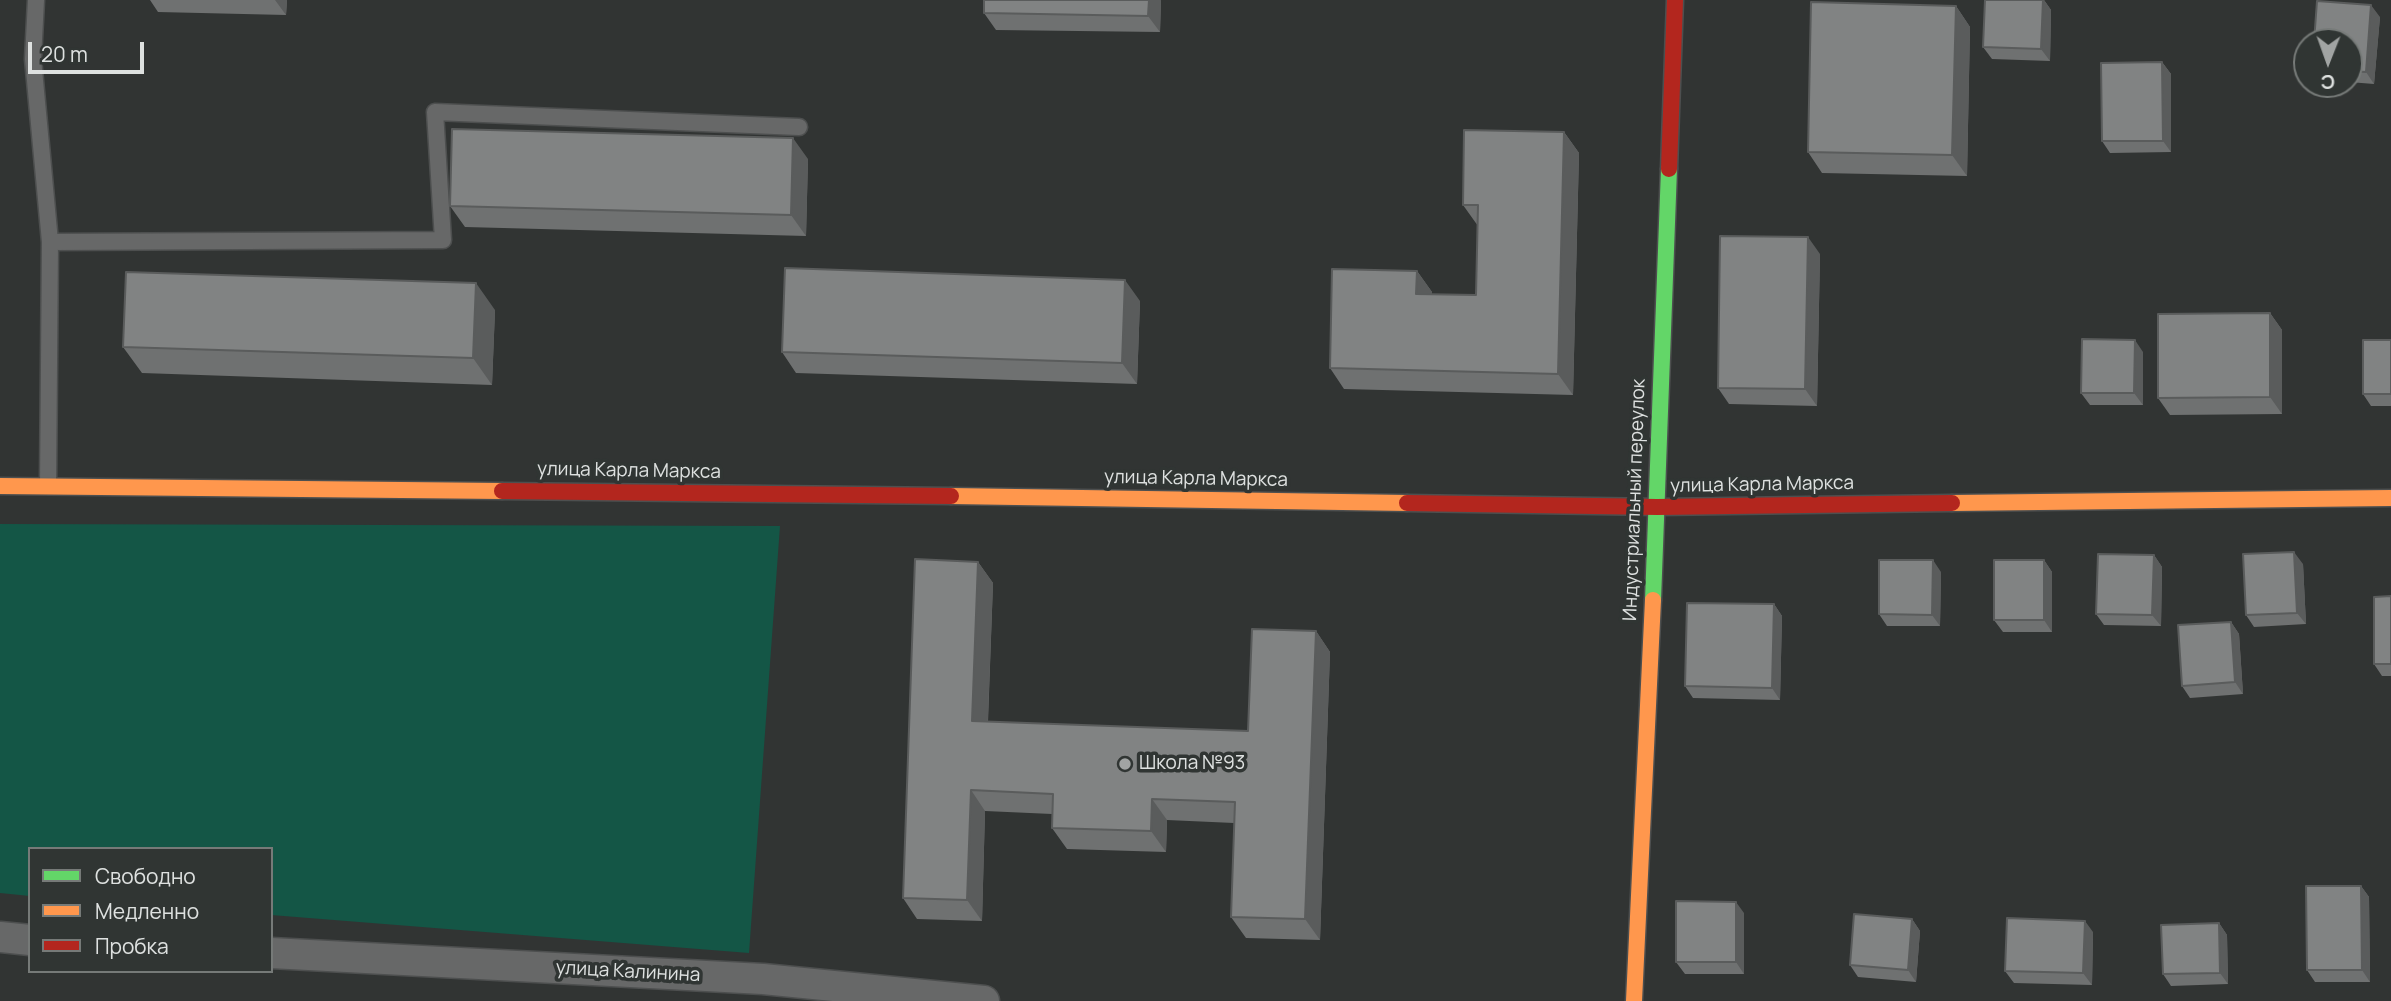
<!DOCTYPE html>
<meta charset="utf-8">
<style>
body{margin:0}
#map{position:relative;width:2391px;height:1001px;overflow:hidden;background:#313433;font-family:Manrope,sans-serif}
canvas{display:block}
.legend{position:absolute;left:28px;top:847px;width:245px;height:126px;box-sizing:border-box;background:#303533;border:2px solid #767a78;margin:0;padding:9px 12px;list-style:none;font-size:21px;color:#dee1e0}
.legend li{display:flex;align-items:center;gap:14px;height:35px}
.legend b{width:35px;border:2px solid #767a78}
.north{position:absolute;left:2293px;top:28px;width:70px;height:70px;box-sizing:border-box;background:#303533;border:2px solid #767a78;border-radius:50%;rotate:181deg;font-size:19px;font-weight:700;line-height:28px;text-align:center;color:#dee1e0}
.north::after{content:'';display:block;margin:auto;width:24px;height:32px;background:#a1a4a3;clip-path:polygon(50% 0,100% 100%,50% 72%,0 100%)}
.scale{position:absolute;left:28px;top:42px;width:116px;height:32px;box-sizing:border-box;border:4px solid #dee1e0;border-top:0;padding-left:9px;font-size:21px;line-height:24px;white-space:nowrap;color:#dee1e0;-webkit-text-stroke:5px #303533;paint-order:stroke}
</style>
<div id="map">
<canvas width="2391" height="1001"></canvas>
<ul class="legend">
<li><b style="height:9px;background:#63d668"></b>Свободно</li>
<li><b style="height:9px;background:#ff974d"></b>Медленно</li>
<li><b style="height:9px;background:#b3261e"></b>Пробка</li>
</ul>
<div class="north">С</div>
<div class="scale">20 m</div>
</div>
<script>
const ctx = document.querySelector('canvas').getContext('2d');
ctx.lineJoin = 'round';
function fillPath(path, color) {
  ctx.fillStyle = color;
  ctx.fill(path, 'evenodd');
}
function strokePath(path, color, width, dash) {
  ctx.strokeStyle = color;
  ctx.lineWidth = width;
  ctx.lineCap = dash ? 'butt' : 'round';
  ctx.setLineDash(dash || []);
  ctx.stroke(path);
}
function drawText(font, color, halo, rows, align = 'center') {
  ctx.font = font + ' Manrope,sans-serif';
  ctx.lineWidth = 7;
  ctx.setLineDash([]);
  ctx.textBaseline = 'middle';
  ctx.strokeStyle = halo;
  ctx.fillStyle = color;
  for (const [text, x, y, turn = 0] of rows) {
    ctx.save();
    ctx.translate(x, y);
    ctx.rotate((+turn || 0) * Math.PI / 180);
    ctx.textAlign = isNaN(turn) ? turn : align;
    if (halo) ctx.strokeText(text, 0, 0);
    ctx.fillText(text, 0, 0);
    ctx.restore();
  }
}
fillPath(new Path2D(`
 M0 524 780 526 749 953 271 915V849H30V896L0 893Z`), '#145646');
const lane = new Path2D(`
 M36 0 33 59 50 242
 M48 486 50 242 443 240 435 112 799 127`);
const street = new Path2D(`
 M0 937 30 940
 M271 953 763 979 984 1001`);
const fast = new Path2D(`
 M1653 600 1669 169`);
const slow = new Path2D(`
 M0 486 502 491
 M951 496 1407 503
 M1952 503 2391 498
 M1634 1001 1653 600`);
const jam = new Path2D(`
 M1669 169 1675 0
 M502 491 951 496
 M1407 503 1657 507 1952 503`);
strokePath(lane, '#4d4f4f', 19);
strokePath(street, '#4d4f4f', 33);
strokePath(fast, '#4d4f4f', 19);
strokePath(slow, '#4d4f4f', 19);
strokePath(jam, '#4d4f4f', 19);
strokePath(lane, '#676868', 16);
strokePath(street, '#676868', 30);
strokePath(fast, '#63d668', 16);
strokePath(slow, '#ff974d', 16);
strokePath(jam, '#b3261e', 16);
fillPath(new Path2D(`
 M150 0H287L286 15 158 12Z
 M984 0H1161L1160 32 996 30 984 13Z
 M1985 0H2044L2051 10 2050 61 1992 59 1983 47Z
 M1956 6 1970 27 1967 176 1822 173 1808 152Z
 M2380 17 2374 84 2349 82V42Z
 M2162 62 2171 74V152L2110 153 2102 141Z
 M1564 132 1579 153 1573 395 1344 389 1330 368 1417 271 1432 292V294L1476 295 1478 226 1463 205Z
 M808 159 806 236 465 227 450 206Z
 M1820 254 1817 406 1729 404 1718 388Z
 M1140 301 1137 384 796 373 782 352Z
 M495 310 492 385 142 373 123 347Z
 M2270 313 2282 330V414L2170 415 2158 398Z
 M2391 340V406H2371L2363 394Z
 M2143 352V405H2090L2081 393Z
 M2154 555 2162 567 2161 626 2104 625 2096 614Z
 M2044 560 2052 572V632H2003L1994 620Z
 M978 562 993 583 988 722 1248 731 1316 631 1330 652 1320 940 1246 938 1231 917 1234 823 1167 820 1166 852 1067 849 1052 828V814L985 811 982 921 917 919 903 898Z
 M2303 564 2306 624 2254 627 2246 615Z
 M1941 572 1940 626H1887L1879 614Z
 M2391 596V676H2382L2374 664Z
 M1774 604 1782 616 1780 700 1693 698 1685 686Z
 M2231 622 2239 634 2243 694 2190 698 2182 686Z
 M2361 886 2369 897 2370 982H2315L2307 970Z
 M1744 913V974H1685L1676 962Z
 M1912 919 1920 931 1916 982 1858 977 1850 965Z
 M2219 923 2227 935 2228 984 2171 986 2163 974Z
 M2093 932 2092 985 2014 983 2005 971Z`), '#6f7171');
fillPath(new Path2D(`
 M275 0H287L286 15Z
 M1149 0H1161L1160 32 1148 16Z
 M2043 0H2044L2051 10 2050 61 2041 49Z
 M2371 5 2380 17 2374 84 2366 72Z
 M1956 6 1970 27 1967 176 1952 155Z
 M2162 62 2171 74V152L2163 141Z
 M1564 132 1579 153 1573 395 1558 374Z
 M793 138 808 159 806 236 791 215Z
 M1808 237 1820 254 1817 406 1805 389Z
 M1417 271 1432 292 1431 315 1416 294Z
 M1125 280 1140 301 1137 384 1122 363Z
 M476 283 495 310 492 385 473 358Z
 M2270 313 2282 330V414L2270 397Z
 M2135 340 2143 352V405L2134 393Z
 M2294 552 2303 564 2306 624 2297 613Z
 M2154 555 2162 567 2161 626 2152 615Z
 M1933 560 1941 572 1940 626 1932 615Z
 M2044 560 2052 572V632L2044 620Z
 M978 562 993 583 987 742 972 721Z
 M1774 604 1782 616 1780 700 1772 688Z
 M2231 622 2239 634 2243 694 2235 682Z
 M1316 631 1330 652 1320 940 1305 919Z
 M971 790 985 811 982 921 967 900Z
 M1152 799 1167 820 1166 852 1151 831Z
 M2361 886 2369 897 2370 982 2362 970Z
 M1736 902 1744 913V974L1736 962Z
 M1912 919 1920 931 1916 982 1908 970Z
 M2085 921 2093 932 2092 985 2083 973Z
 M2219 923 2227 935 2228 984 2220 973Z`), '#5a5c5c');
const building = new Path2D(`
 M984 0H1149L1148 16 984 13Z
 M1985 0H2043L2041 49 1983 47Z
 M2317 1 2371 5 2366 72 2349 71V42H2314Z
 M1811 2 1956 6 1952 155 1808 152Z
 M2162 62 2163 141H2102L2101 63Z
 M452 129 793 138 791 215 450 206Z
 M1464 130 1564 132 1558 374 1330 368 1332 269 1417 271 1416 294 1476 295 1478 205H1463Z
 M1720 236 1808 237 1805 389 1718 388Z
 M785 268 1125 280 1122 363 782 352Z
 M126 272 476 283 473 358 123 347Z
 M2270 313V397L2158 398V314Z
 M2082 339 2135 340 2134 393H2081Z
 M2363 340H2391V394H2363Z
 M2294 552 2297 613 2246 615 2243 554Z
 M2098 554 2154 555 2152 615 2096 614Z
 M915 559 978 562 972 721 1248 731 1252 629 1316 631 1305 919 1231 917 1235 802 1152 799 1151 831 1052 828 1053 794 971 790 967 900 903 898Z
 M1879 560H1933L1932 615 1879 614Z
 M1994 560H2044V620H1994Z
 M2391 596V664H2374V597Z
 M1687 603 1774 604 1772 688 1685 686Z
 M2231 622 2235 682 2182 686 2178 625Z
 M2306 886H2361L2362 970H2307Z
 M1676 901 1736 902V962H1676Z
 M1854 914 1912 919 1908 970 1850 965Z
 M2007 918 2085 921 2083 973 2005 971Z
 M2219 923 2220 973 2163 974 2161 925Z`);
fillPath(building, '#818383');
strokePath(building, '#5a5c5c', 2);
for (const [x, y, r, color] of [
 [1125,764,7,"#a1a4a3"]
]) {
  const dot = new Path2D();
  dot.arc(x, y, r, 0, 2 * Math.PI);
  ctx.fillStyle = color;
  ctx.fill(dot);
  strokePath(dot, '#303533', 2.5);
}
drawText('19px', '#dee1e0', '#303533', [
 ["улица Карла Маркса",629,471,1],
 ["улица Карла Маркса",1196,479,1],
 ["улица Карла Маркса",1762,485,-1],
 ["Индустриальный переулок",1635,500,-88],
 ["улица Калинина",628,972,3]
]);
drawText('19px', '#dee1e0', '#303533', [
 ["Школа №93",1139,764]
], 'left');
</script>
